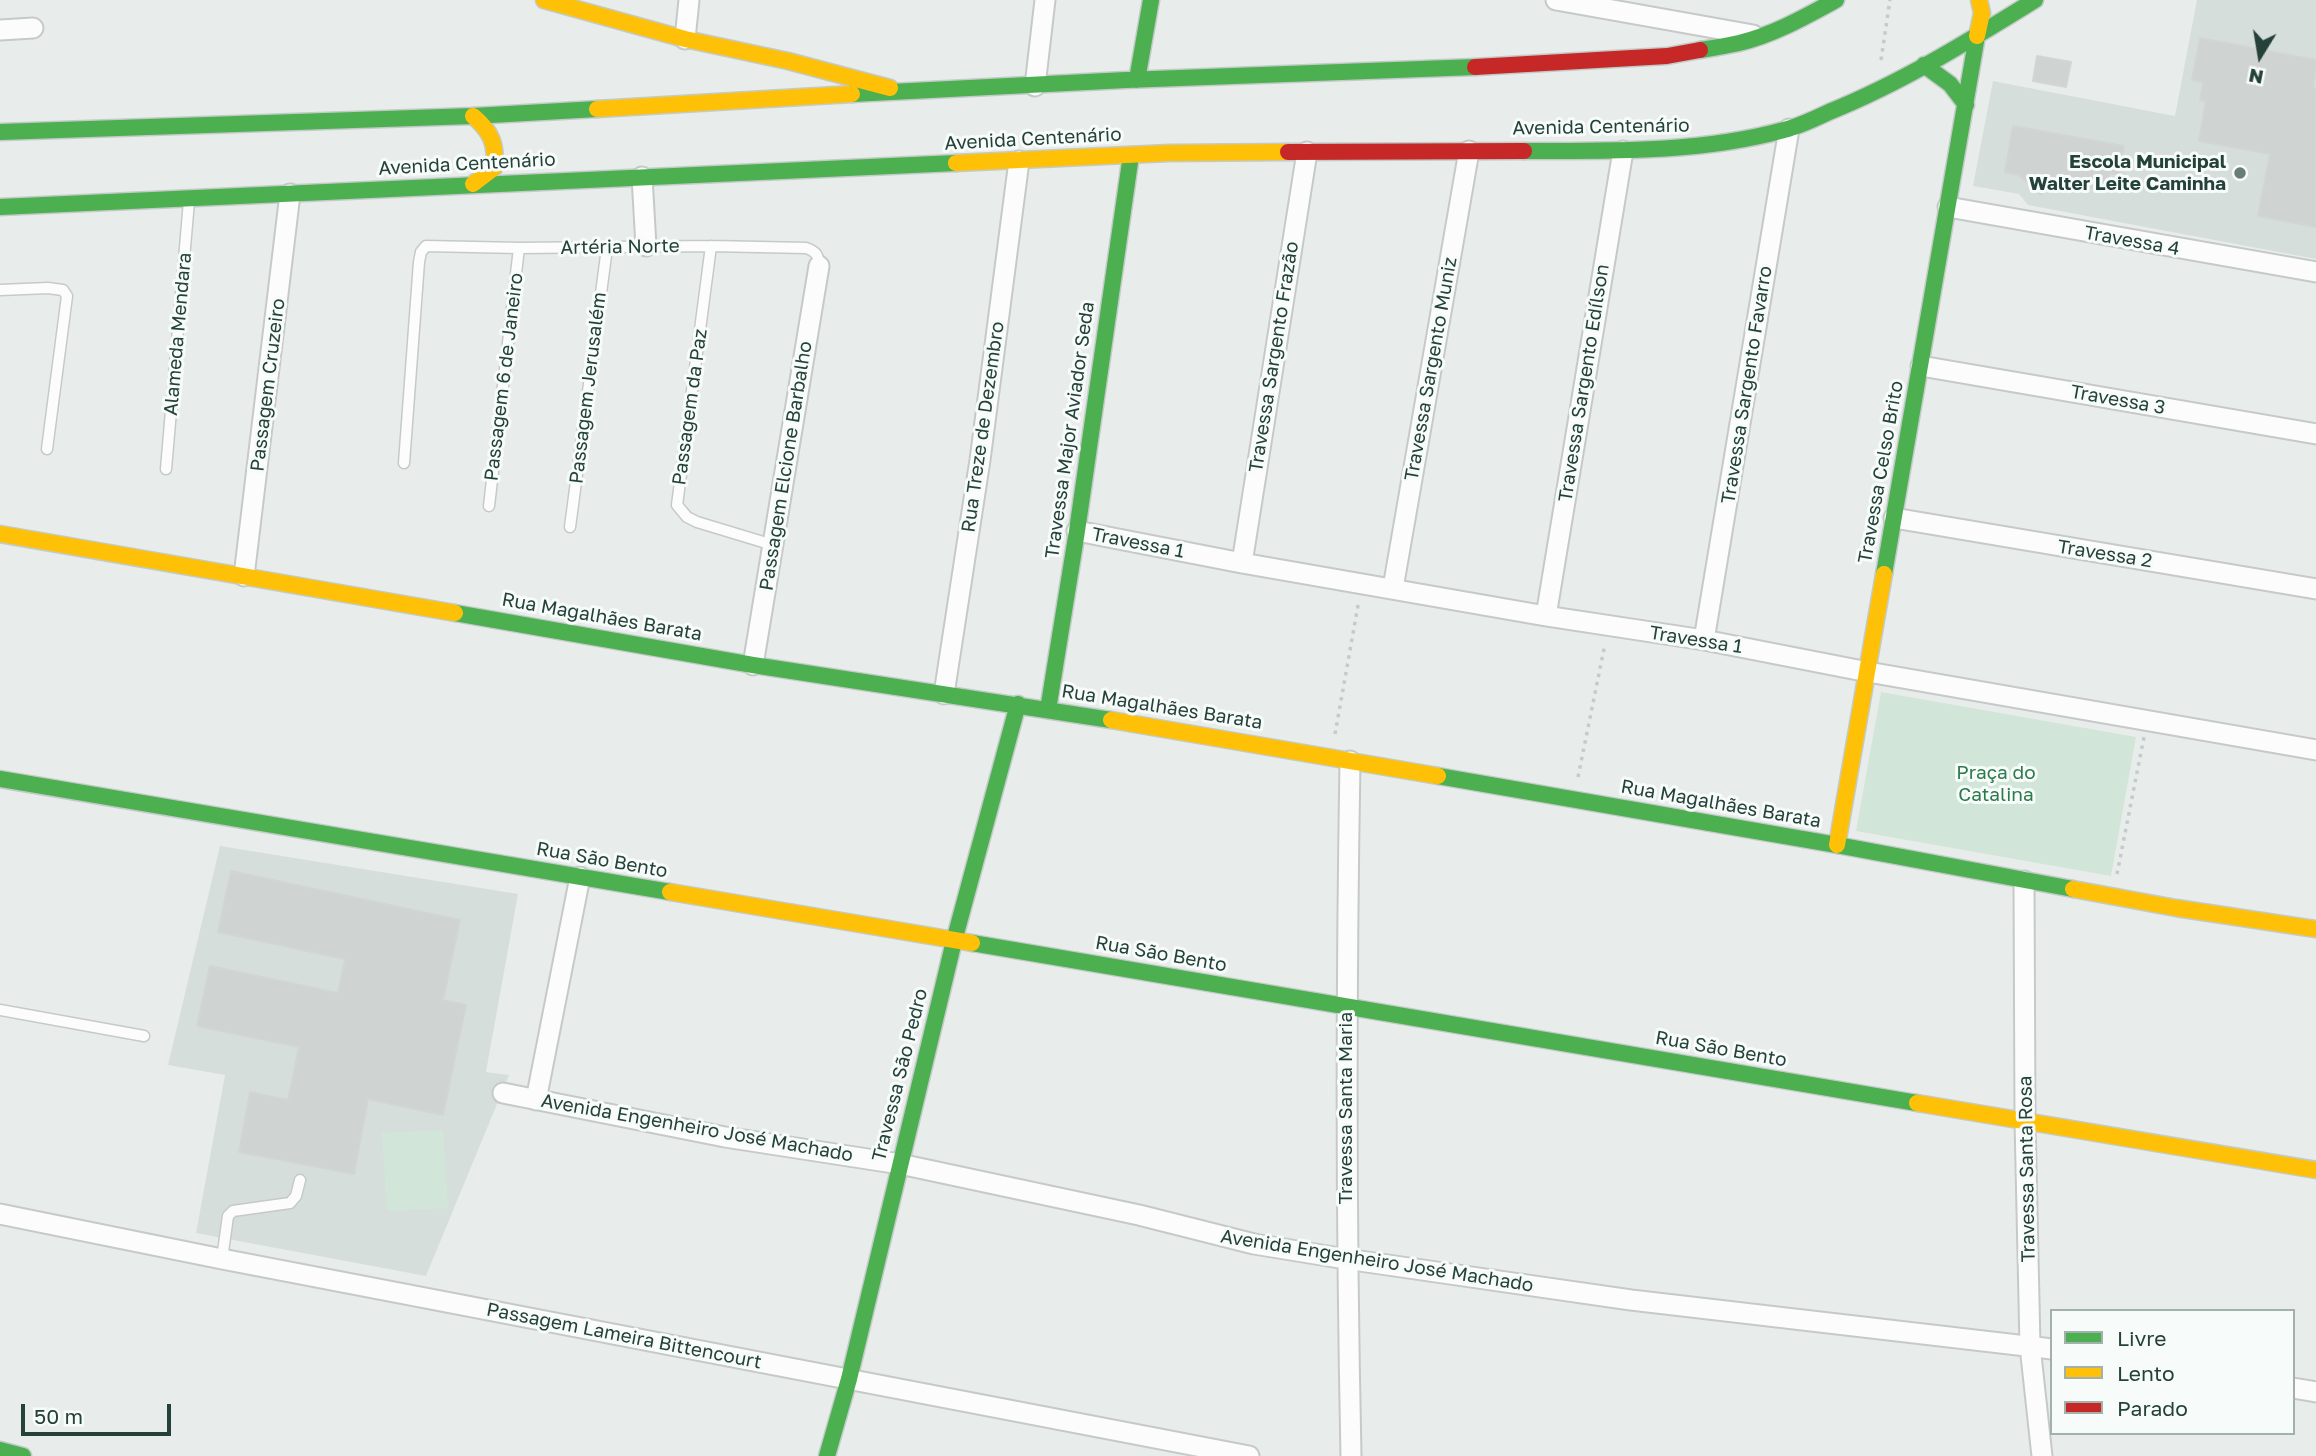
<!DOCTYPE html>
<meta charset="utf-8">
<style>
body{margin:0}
#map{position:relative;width:2316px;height:1456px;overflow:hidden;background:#e8edeb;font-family:"Golos Text",sans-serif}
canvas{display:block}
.legend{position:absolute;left:2050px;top:1309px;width:245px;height:126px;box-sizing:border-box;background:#f7fbf9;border:2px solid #a3b1ad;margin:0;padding:9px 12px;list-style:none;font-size:21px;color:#24423a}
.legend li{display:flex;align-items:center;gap:14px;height:35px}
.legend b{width:35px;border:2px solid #a3b1ad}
.north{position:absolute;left:2225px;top:21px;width:70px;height:70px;-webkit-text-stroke:5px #f7fbf9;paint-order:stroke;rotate:191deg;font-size:19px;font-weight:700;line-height:28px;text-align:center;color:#24423a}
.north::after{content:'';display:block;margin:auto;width:24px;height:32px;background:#24423a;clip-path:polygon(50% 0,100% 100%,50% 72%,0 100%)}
.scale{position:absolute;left:21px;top:1404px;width:150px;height:32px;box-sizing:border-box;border:4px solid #24423a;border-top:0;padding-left:9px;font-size:21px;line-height:24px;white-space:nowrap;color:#24423a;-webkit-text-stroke:5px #f7fbf9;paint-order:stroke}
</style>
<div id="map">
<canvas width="2316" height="1456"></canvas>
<ul class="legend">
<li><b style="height:9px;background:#4caf50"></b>Livre</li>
<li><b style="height:9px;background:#ffc107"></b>Lento</li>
<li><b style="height:9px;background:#c62828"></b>Parado</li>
</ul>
<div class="north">N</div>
<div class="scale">50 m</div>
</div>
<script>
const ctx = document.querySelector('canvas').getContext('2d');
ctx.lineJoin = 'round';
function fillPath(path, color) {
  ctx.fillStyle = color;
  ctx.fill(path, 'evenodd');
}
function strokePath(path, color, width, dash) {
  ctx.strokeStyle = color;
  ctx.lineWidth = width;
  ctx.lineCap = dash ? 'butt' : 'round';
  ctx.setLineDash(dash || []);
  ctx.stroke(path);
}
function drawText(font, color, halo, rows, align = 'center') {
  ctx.font = font + ' "Golos Text",sans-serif';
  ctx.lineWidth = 6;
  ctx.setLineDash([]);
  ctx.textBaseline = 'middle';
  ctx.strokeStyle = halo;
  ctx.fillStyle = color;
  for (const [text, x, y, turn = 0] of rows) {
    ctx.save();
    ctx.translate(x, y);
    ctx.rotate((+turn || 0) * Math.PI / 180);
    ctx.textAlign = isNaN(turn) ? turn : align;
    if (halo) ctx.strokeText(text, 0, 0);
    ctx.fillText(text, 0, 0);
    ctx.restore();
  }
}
fillPath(new Path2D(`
 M2197 0H2316V259L2028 205 2019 194 1973 186 1993 81 2175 116Z
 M220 846 518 894 486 1072 509 1075 426 1276 196 1233 225 1075 168 1065Z`), '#d6dedb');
fillPath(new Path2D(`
 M1881 692 2136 737 2111 876 1856 831Z
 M443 1130 448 1208 387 1211 382 1133Z`), '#d1e6d8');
const building = new Path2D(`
 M2200 38 2316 60 2313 89H2316V227L2258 216 2270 154 2199 141 2206 101 2200 100 2203 82 2192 80Z
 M2037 56 2071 62 2066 87 2033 81Z
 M2013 126 2124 146 2119 175 2110 173 2107 191 2054 181 2040 195 2019 175 2005 172Z
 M231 871 460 920 443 1000 466 1005 443 1115 368 1099 354 1174 239 1152 250 1092 288 1100 299 1047 197 1026 210 966 338 993 345 959 218 932Z`);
fillPath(building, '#cfd4d2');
strokePath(building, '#d1d6d4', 2);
const lane = new Path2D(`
 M711 246 677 505 687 517 697 522 773 545
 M0 290 48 288 63 290 67 296 47 449
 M404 463 419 262 421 252 426 246 519 248 711 246 806 248C816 251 819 256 819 266
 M166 469 189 201
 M489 506 519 248
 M570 527 607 248
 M0 1010 144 1036
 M222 1259 228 1216 233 1211 290 1203 296 1196 300 1180`);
const street = new Path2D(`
 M1556 0 1753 35
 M0 30 33 28
 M685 39 689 0
 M1035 86 1045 0
 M642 177 646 246
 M1948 207 2316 272
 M1921 366 2316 434
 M1894 518 2316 589
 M1077 531 1242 563 1546 616 1704 640 1868 672 2316 750
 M1242 563 1307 152
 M244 576 290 194
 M1393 588 1469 151
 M1546 616 1623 151
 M1704 640 1789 129
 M753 665 819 266
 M944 694 980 460 1019 161
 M1350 761C1346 993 1346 1224 1351 1456
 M2024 881 2025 1121 2030 1346 2042 1456
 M503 1093 725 1137 900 1164 1139 1215 1254 1244 1346 1259 1631 1300 2052 1349
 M536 1100 580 877
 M0 1214 222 1259 1249 1456
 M2293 1388 2316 1392`);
const fast = new Path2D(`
 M1700 50C1713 48 1726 46 1739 43 1773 35 1805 17 1836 0
 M1924 65 1950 84 1966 105
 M1137 80 1151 0
 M852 94 1126 80 1475 67
 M0 132 473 116 597 109
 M1524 151C1611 151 1700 153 1784 130 1800 126 1814 119 1829 112 1901 83 1969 41 2035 0
 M0 207 956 163
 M1884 574 1977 36
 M455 613 753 665 1111 720
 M1048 710 1077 531 1131 155
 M1438 776 1837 845 2073 889
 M0 779 670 892
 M972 943 1917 1103
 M0 1450 23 1456
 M827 1456 849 1379 954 941 1018 704`);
const slow = new Path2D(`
 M544 0 685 39 788 61 890 88
 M1977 36 1982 13 1979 0
 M597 109 852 94
 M473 116C491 131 497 145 494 168L473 184
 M956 163 1169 153 1288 152
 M0 534 455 613
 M1111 720 1438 776
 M1837 845 1884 574
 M2073 889 2176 908 2316 929
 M670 892 972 943
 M1917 1103 2316 1170`);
const jam = new Path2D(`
 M1475 67 1667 56 1700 50
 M1288 152 1524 151`);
strokePath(lane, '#c5cac8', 13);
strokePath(street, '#c5cac8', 23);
strokePath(fast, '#c3cbc8', 19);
strokePath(slow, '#c3cbc8', 19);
strokePath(jam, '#c3cbc8', 19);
strokePath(new Path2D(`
 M1881 60 1890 0
 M1335 734 1359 600
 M1578 777 1605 644
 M2117 874 2144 737`), '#c3ccca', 3.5, [3.5, 5]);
strokePath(lane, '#fcfcfc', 10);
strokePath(street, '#fcfcfc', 19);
strokePath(fast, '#4caf50', 16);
strokePath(slow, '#ffc107', 16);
strokePath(jam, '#c62828', 16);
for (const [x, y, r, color] of [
 [2240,173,7,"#697e78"]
]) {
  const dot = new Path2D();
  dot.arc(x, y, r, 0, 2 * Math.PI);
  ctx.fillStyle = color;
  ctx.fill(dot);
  strokePath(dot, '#f7fbf9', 2.5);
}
drawText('19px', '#24423a', '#f7fbf9', [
 ["Avenida Centenário",1601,127,-1],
 ["Avenida Centenário",1033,139,-3],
 ["Avenida Centenário",467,164,-3],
 ["Travessa 4",2132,241,10],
 ["Artéria Norte",620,247,-1],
 ["Alameda Mendara",178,334,-85],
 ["Travessa Sargento Frazão",1274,357,-81],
 ["Travessa Sargento Muniz",1431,369,-80],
 ["Passagem 6 de Janeiro",504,377,-83],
 ["Travessa Sargento Edílson",1584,383,-81],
 ["Passagem Cruzeiro",268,385,-83],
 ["Travessa Sargento Favarro",1747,385,-81],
 ["Passagem Jerusalém",588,388,-83],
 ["Travessa 3",2118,400,10],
 ["Passagem da Paz",690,407,-82],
 ["Rua Treze de Dezembro",983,427,-82],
 ["Travessa Major Aviador Seda",1070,430,-82],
 ["Passagem Elcione Barbalho",786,466,-81],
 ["Travessa Celso Brito",1881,472,-80],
 ["Travessa 1",1138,543,11],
 ["Travessa 2",2105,554,9],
 ["Rua Magalhães Barata",602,617,10],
 ["Travessa 1",1696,640,9],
 ["Rua Magalhães Barata",1162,707,9],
 ["Rua Magalhães Barata",1721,804,10],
 ["Rua São Bento",602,860,10],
 ["Rua São Bento",1161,954,10],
 ["Rua São Bento",1721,1049,10],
 ["Travessa São Pedro",900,1075,-76],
 ["Travessa Santa Maria",1346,1108,-90],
 ["Avenida Engenheiro José Machado",697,1128,10],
 ["Travessa Santa Rosa",2027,1169,-91],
 ["Avenida Engenheiro José Machado",1377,1261,9],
 ["Passagem Lameira Bittencourt",624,1336,11]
]);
drawText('bold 19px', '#24423a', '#f7fbf9', [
 ["Escola Municipal",2226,162],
 ["Walter Leite Caminha",2226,184]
], 'right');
drawText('19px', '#2d7a4b', '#f7fbf9', [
 ["Praça do",1996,773],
 ["Catalina",1996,795]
]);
</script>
